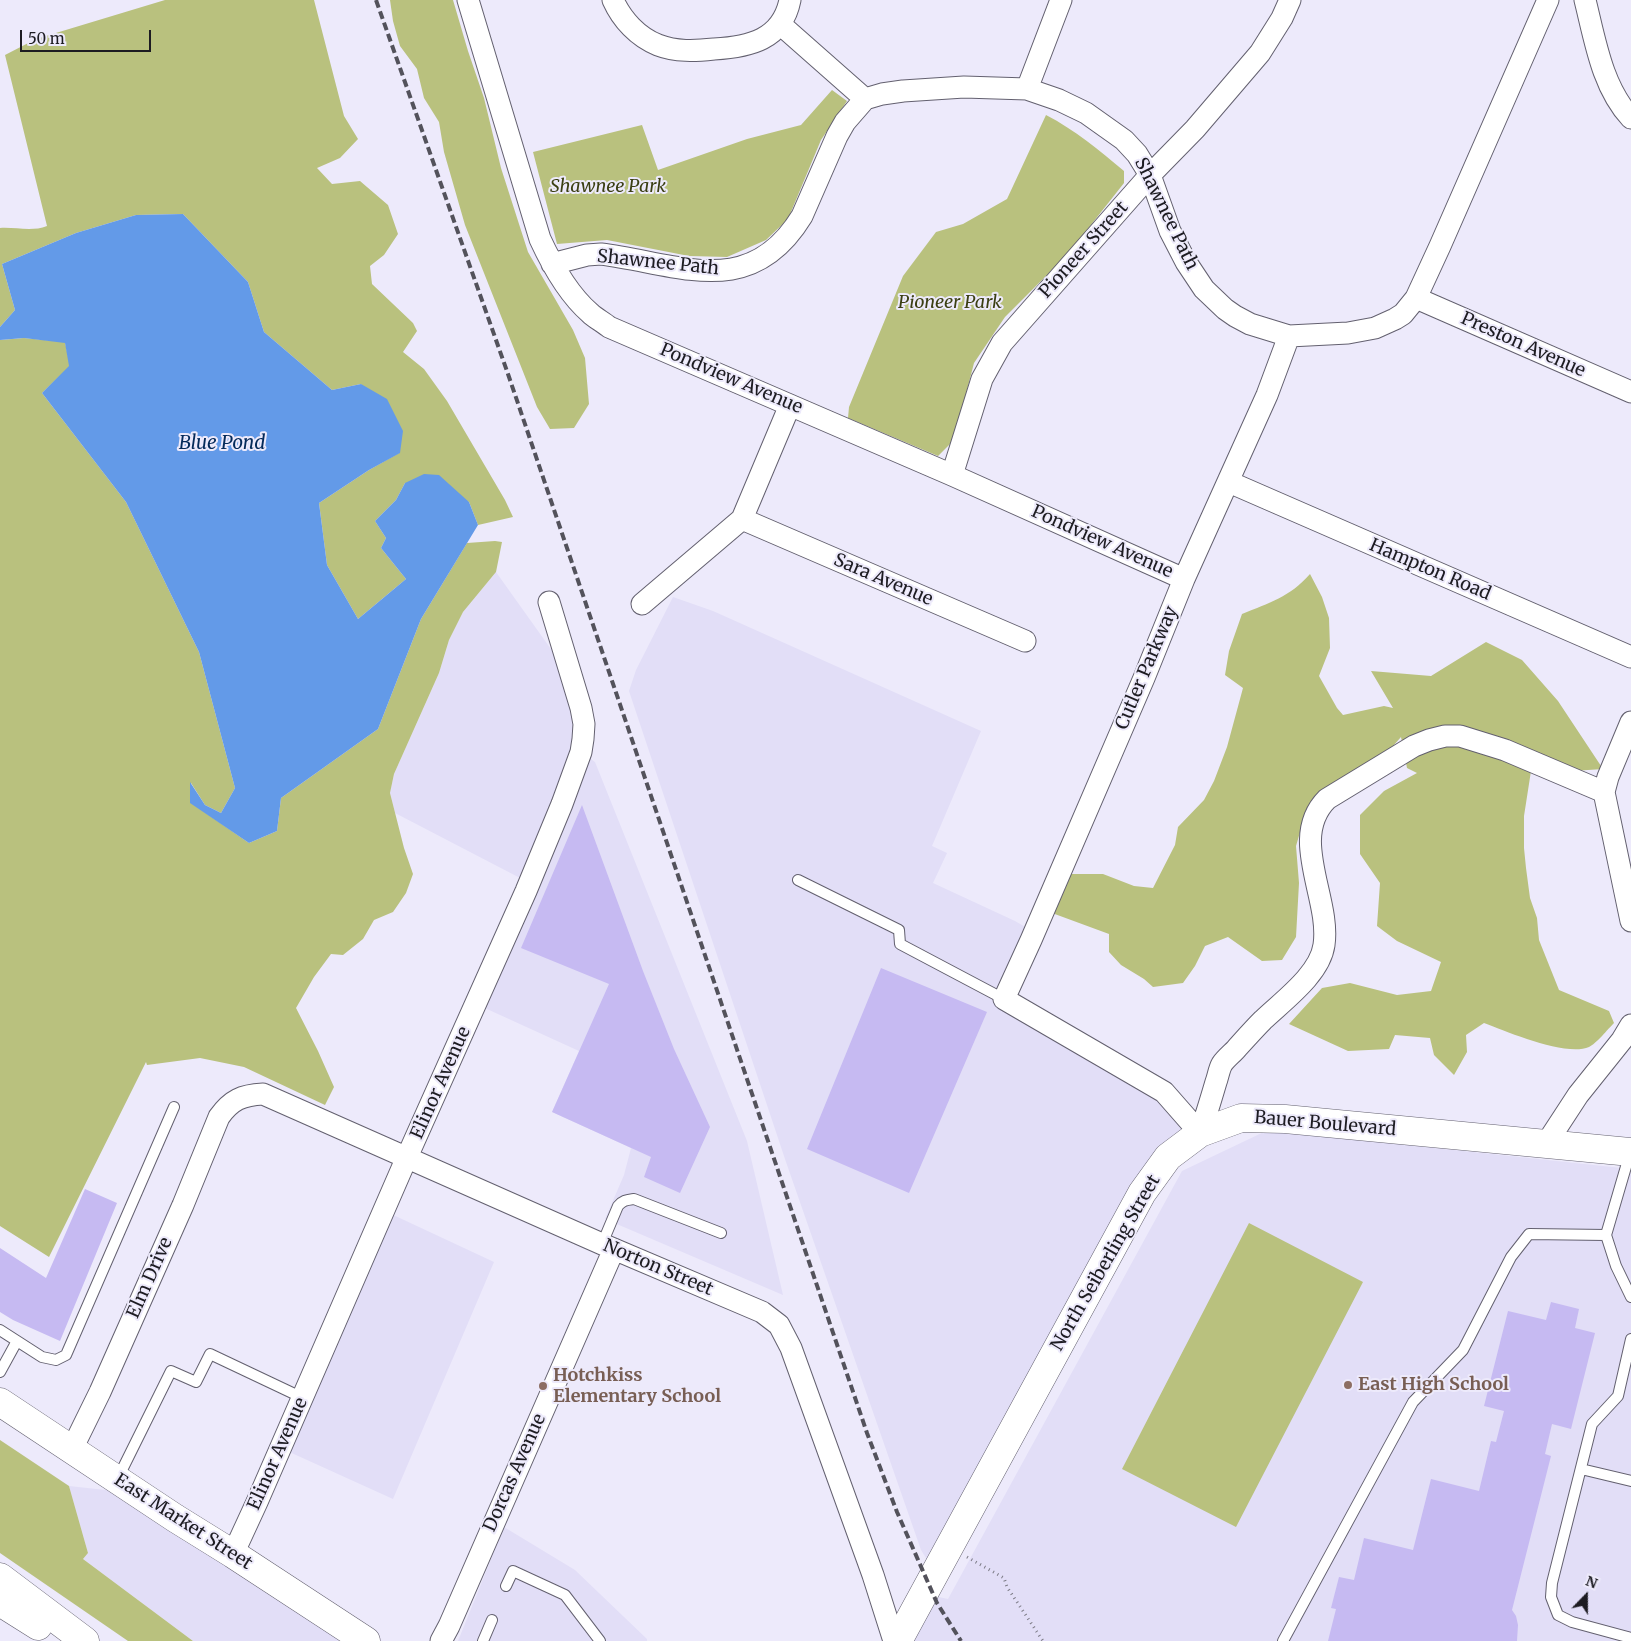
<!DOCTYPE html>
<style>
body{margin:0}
#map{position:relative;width:1631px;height:1641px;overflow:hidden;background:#edeafb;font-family:Merriweather,serif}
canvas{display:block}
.north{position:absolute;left:1561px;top:1571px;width:50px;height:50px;-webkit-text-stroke:4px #edeafb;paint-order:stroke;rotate:22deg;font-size:14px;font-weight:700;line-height:20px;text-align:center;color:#1d1c22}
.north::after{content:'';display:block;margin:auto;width:18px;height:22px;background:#1d1c22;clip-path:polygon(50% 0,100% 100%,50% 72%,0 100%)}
.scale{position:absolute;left:20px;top:30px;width:131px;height:22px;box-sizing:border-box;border:2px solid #1d1c22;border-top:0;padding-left:6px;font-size:15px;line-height:18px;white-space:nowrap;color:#1d1c22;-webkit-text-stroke:4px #edeafb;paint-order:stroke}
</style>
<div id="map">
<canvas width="1631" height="1641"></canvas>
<div class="north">N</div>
<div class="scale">50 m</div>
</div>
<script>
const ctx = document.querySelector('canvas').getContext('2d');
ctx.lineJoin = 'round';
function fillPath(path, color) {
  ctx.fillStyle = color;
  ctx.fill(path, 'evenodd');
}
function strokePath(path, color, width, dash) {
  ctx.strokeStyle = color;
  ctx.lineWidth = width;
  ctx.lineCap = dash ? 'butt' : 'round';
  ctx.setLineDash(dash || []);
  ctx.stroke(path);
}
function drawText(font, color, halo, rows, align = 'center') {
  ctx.font = font + ' Merriweather,serif';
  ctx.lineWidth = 4;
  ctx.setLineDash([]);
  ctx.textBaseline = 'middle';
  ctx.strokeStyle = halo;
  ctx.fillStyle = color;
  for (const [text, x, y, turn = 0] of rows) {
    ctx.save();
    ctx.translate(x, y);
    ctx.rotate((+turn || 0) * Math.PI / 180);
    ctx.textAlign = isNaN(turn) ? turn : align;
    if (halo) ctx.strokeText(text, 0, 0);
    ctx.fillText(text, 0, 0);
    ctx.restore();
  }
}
fillPath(new Path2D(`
 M496 572 558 659 578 732 522 879 395 813 390 793 394 774 439 673 449 640 463 612Z
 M673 597 713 611 981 731 932 846 947 853 933 883 1015 921 1034 932 1004 999 1164 1092 1200 1133 1168 1157 935 1573 921 1550 786 1162 629 691 636 670Z
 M581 752 595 762 747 1141 783 1295 605 1219 624 1175 631 1148 552 1112 579 1051 476 1004Z
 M1268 1130 1631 1169V1641H902L929 1595 948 1599 1182 1171Z
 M389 1213 494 1262 393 1499 285 1450Z
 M69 1486 124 1492 357 1641H193L83 1559 88 1553Z
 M504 1527 575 1570 647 1639V1641H458Z`), '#e2def7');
fillPath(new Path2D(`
 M165 0H314L344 116 358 139 340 158 317 168 332 184 360 181 388 205 398 234 384 255 370 266 372 284 413 323 417 331 403 352 424 369 447 401 505 500 513 517 478 525 469 502 405 483 396 500 375 521 386 538 381 548 406 579 358 619 327 565 319 503 369 470 399 453 361 384 332 390 264 332 248 282 183 214 136 215 76 233 2 264 15 310 0 327V228C16 227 32 232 47 226L5 55 36 39Z
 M390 0H453L468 51 484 98 501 168 528 252 573 330 585 358 589 404 574 428 550 429 537 407 465 225 444 152 439 122 424 98 417 69 400 46 393 21Z
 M832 90 847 101 821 140 788 219 766 240 727 257 689 256 607 240 557 244 533 152 642 125 658 170 747 139 801 125Z
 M1046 115C1075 130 1099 150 1124 171V183L1068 254 1005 317 974 363 958 425 951 443 938 456 848 418 849 407 903 276 936 232 963 224 1007 199Z
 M24 338 65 342 70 366 42 393 126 502 199 652 235 788 221 813 205 805 191 783 190 802 249 843 277 831 281 798 378 729 421 619 467 543 495 541 502 542 496 572 463 612 449 640 439 673 394 774 390 793 404 848 413 874 406 893 393 912 374 920 363 939 343 955 331 954 314 977 296 1008 318 1051 334 1087 325 1105 244 1067 200 1058 147 1065 146 1062 49 1257 0 1226V340Z
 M1310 574 1322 597 1329 618 1330 648 1319 676 1337 708 1343 715 1384 706 1393 708 1371 671 1431 676 1486 642 1522 660 1558 701 1603 769 1573 771 1483 749 1531 771 1524 816V848L1526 868 1530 898 1537 918 1539 940 1559 990 1609 1011 1614 1023C1608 1029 1596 1044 1589 1047 1566 1057 1508 1032 1484 1023L1466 1035 1467 1052 1454 1075 1434 1055 1430 1038 1395 1035 1389 1049 1348 1051 1289 1024 1322 988 1350 983 1397 995 1431 991 1441 962 1397 941 1377 926 1380 883 1360 854V815L1384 791 1417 773 1407 768 1401 737 1386 754 1316 803 1303 822 1296 846 1299 883 1296 937 1282 960 1262 961 1228 937 1205 946 1195 966 1183 983 1153 987 1144 979 1121 965 1109 952V934L1052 913 1070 874H1103L1134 886 1153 888 1175 845 1178 827 1204 800 1214 781 1227 747 1243 688 1225 675 1229 651 1242 614C1269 603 1290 597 1310 574Z
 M1249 1223 1363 1282 1236 1527 1122 1469Z
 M0 1440 69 1486 88 1553 83 1559 193 1641H128L0 1553Z`), '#b9c17e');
fillPath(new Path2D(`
 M183 214 248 282 264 332 332 390 361 384 387 399 403 431 400 453 369 470 319 503 327 565 358 619 406 579 381 548 386 538 375 521 396 500 405 483 424 474 439 475 469 502 478 525 421 619 378 729 281 798 277 831 249 843 190 803V782L205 805 221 813 235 788 199 652 126 502 42 393 69 366 65 343 24 338 0 340V327L15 310 2 264 76 233 136 215Z`), '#639ae8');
fillPath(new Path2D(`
 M582 805 643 971 674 1049 710 1127 680 1193 644 1177 651 1157 552 1112 609 984 521 948Z
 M881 968 987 1012 909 1193 807 1149Z
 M85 1189 117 1203 60 1341 13 1320 0 1312V1248L46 1278Z
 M1551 1302 1579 1309 1575 1328 1595 1333 1571 1429 1552 1424 1545 1454 1551 1456 1512 1610 1516 1616 1518 1625 1517 1641H1328L1336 1609 1331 1608 1339 1577 1354 1580 1364 1538 1413 1550 1431 1479 1479 1491 1491 1441 1496 1442 1504 1411 1484 1406 1508 1311 1546 1320Z`), '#c6baf2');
const lane = new Path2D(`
 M798 880 899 930 900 944 1004 999
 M1630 1153 1606 1235 1616 1266 1631 1297
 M602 1244 618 1206C623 1200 627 1200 634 1199L721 1233
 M0 1330 42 1357 56 1360 66 1355 174 1107
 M1631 1339 1618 1396 1592 1424 1552 1583 1551 1597 1558 1615 1572 1622 1631 1638
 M0 1372 17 1341
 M1581 1469 1631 1481
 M118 1478 171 1371 196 1382 210 1354 303 1398
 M506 1586 513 1571 565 1595 600 1641
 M483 1641 492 1620
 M1283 1641 1413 1402 1463 1350 1511 1257 1529 1234 1606 1235`);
const street = new Path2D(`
 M468 0 540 239C552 265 568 294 590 313 595 318 603 322 609 327L952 475 1184 579
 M613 0C622 20 638 37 658 45 676 52 695 51 714 49 749 47 782 40 790 0
 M1585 0C1595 40 1602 87 1631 118
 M780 24 865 99
 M1027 89 1061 0
 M552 264 587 255 601 254C680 264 750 301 802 216L837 136 845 122 865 99 882 94 903 91 964 87 1027 89 1059 100 1086 113 1124 140 1137 154 1150 175 1170 231 1186 262 1204 289 1225 309 1235 316 1250 324 1289 336 1348 333 1375 328 1395 319 1403 314 1416 298 1440 246 1548 0
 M1416 298 1631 392
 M952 475 982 379 1002 343 1150 175 1195 129 1260 53 1282 18 1290 0
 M1229 482 1631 657
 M742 519 1025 641
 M642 604 742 519 790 405
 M1631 722 1608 777 1604 792 1631 921
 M1200 1133 1164 1092 1004 999 1031 940 1144 678 1184 579 1267 395 1289 336
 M1200 1133C1206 1116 1211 1099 1216 1082 1218 1077 1219 1069 1222 1064 1226 1058 1233 1053 1237 1048 1246 1038 1254 1029 1263 1020 1284 1000 1320 974 1324 945 1331 898 1288 838 1327 799L1414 746 1429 740 1445 736H1460L1505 750 1604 792
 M1546 1144 1578 1095 1622 1040 1631 1025
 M72 1449 100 1392 183 1205 219 1117C231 1100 242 1095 263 1094L602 1244 762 1312 779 1325 791 1348 873 1575 894 1641
 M233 1554 257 1502 407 1157 526 891 562 804 581 752 583 739 584 724 581 708 549 602
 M441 1641 449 1626 614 1249`);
const secondary = new Path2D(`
 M898 1641 1142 1193 1168 1157 1200 1133 1241 1118 1285 1119 1631 1152`);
const primary = new Path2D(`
 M0 1402 175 1518 233 1554 366 1641`);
const highway = new Path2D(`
 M0 1577 85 1641
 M0 1602 38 1626`);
strokePath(lane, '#63606f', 12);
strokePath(street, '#63606f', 23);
strokePath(secondary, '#63606f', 29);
strokePath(primary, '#63606f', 29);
strokePath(highway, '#63606f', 29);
strokePath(new Path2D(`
 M967 1557 1004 1578 1007 1587 1043 1641`), '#7d7c87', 3, [1, 4]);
strokePath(lane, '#fff', 10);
strokePath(street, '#fff', 21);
strokePath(secondary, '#fff', 28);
strokePath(primary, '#fff', 28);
strokePath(highway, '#fff', 28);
strokePath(new Path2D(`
 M376 0 508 374 867 1433 897 1512 937 1603 961 1641`), '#53525b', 4, [8, 4]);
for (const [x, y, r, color] of [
 [1348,1385,5,"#8d6e63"],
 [543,1386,5,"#8d6e63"]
]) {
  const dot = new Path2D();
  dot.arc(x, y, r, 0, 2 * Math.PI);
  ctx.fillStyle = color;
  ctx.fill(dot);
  strokePath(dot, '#edeafb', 2);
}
drawText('italic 18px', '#3b3f13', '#edeafb', [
 ["Shawnee Park",608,187],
 ["Pioneer Park",950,303]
]);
drawText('18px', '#1d1c22', '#edeafb', [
 ["Shawnee Path",1166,214,64],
 ["Pioneer Street",1084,250,-48],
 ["Shawnee Path",658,263,6],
 ["Preston Avenue",1523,345,24],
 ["Pondview Avenue",731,379,23],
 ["Pondview Avenue",1102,542,24],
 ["Hampton Road",1430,570,23],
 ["Sara Avenue",883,580,23],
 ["Cutler Parkway",1147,668,-67],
 ["Elinor Avenue",441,1083,-66],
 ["Bauer Boulevard",1325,1124,5],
 ["North Seiberling Street",1106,1263,-60],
 ["Norton Street",658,1268,23],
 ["Elm Drive",150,1278,-66],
 ["Elinor Avenue",278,1454,-66],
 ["Dorcas Avenue",515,1473,-66],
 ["East Market Street",183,1522,33]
]);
drawText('bold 18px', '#785e54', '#edeafb', [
 ["Hotchkiss",553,1376],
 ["Elementary School",553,1397],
 ["East High School",1358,1385]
], 'left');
drawText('italic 19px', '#042a5a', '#edeafb', [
 ["Blue Pond",222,444]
]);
</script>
